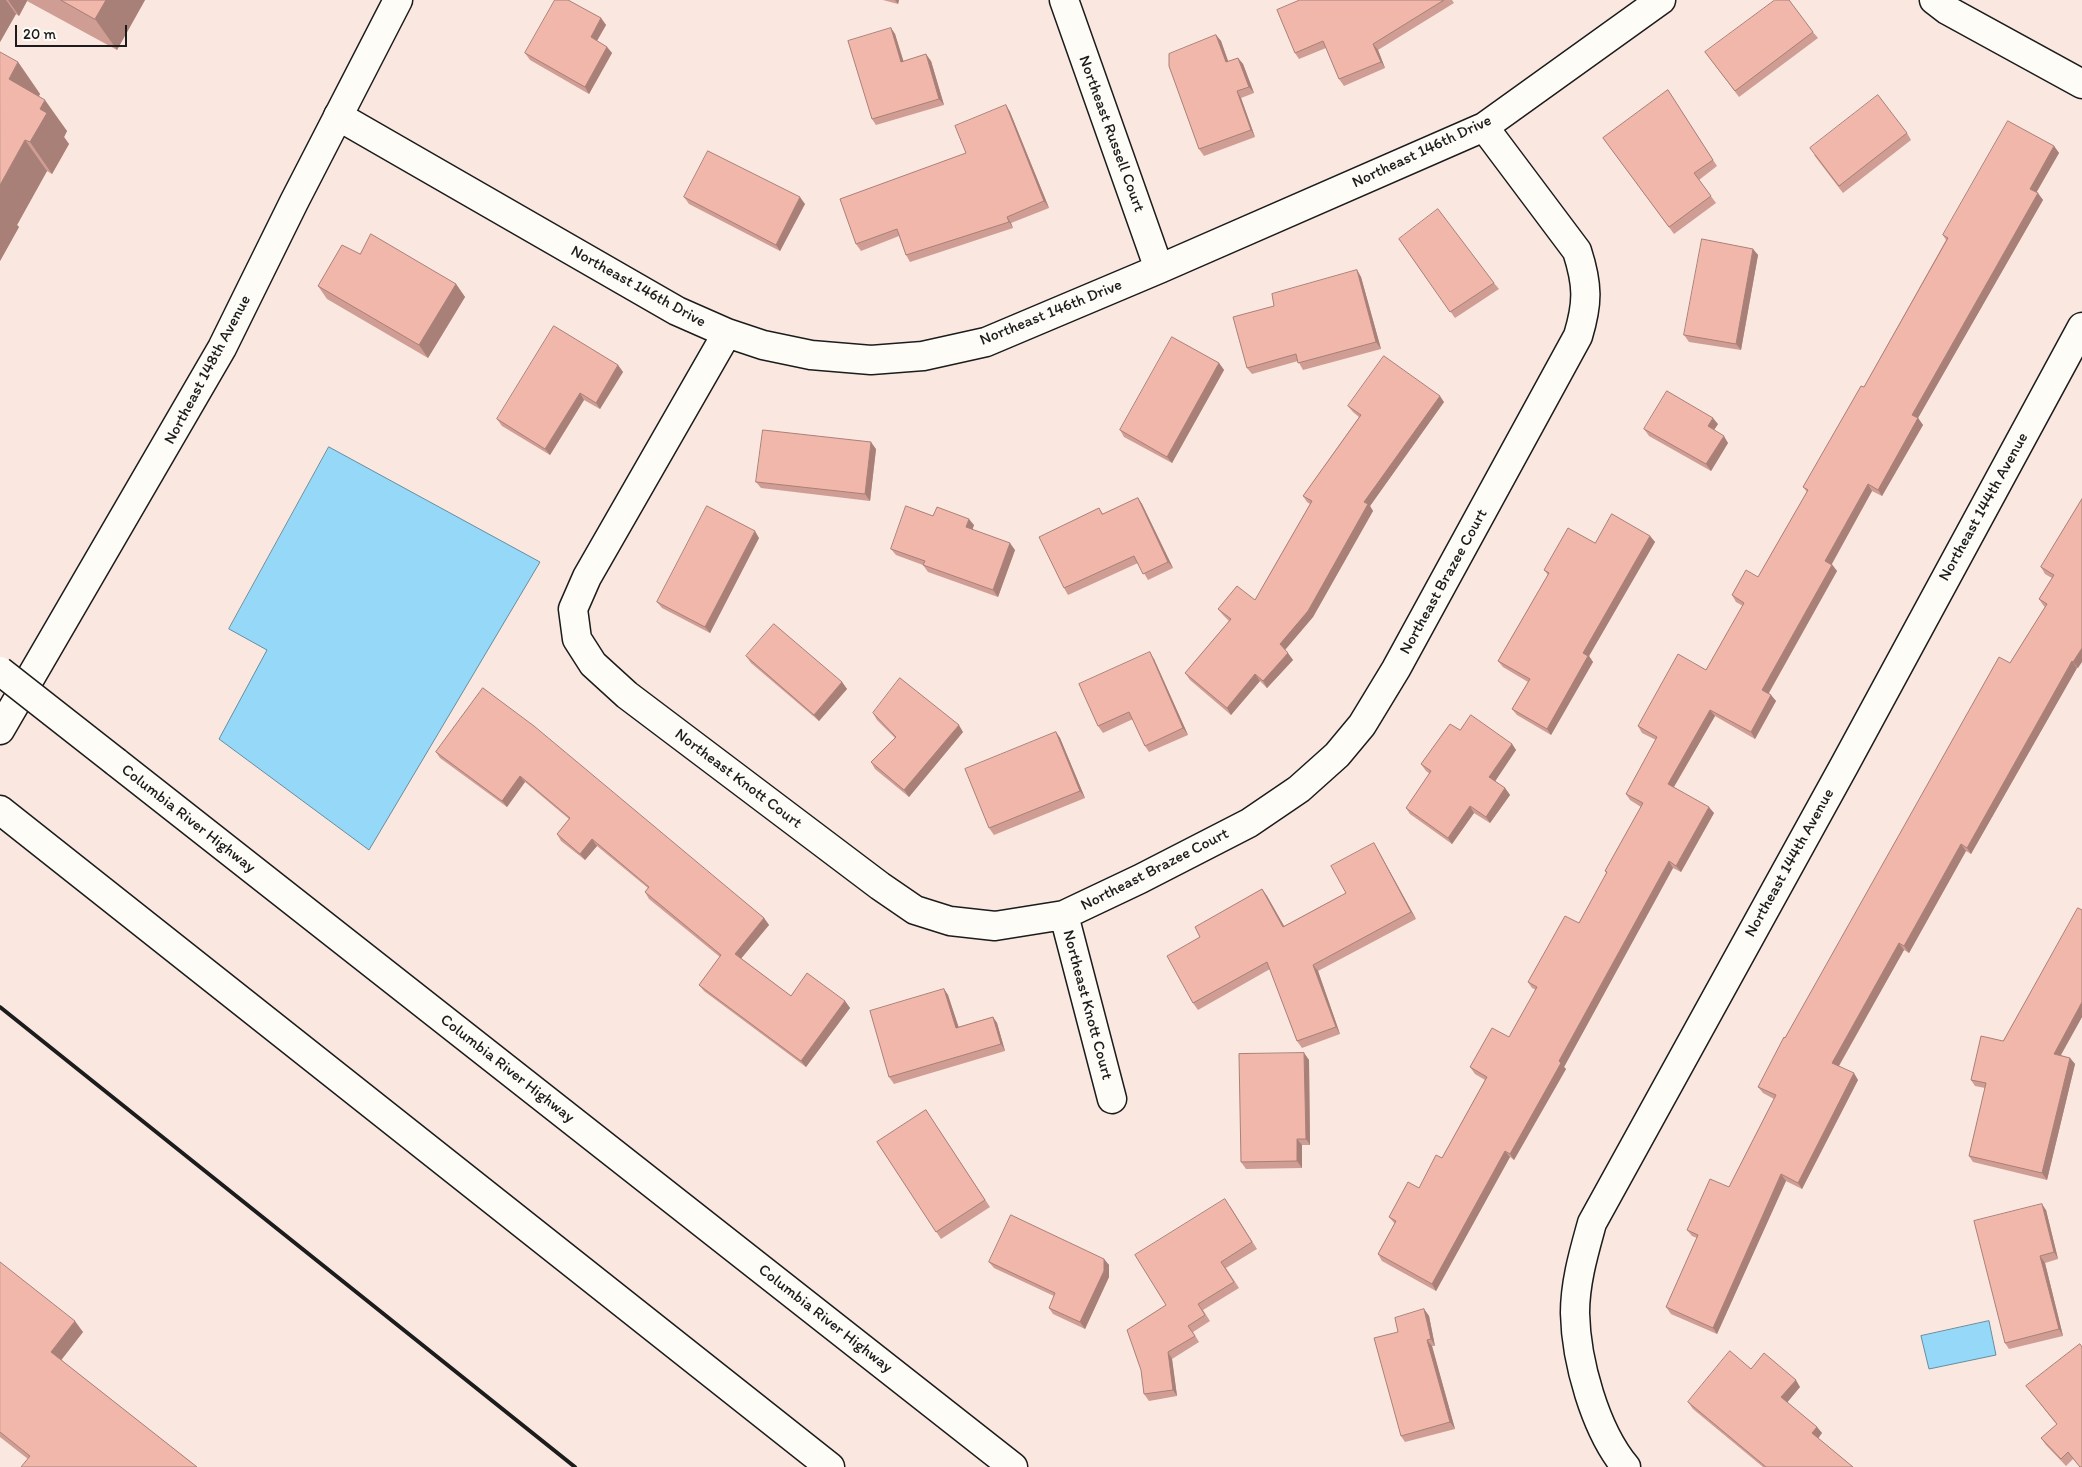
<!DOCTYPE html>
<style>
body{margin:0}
#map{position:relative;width:2082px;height:1467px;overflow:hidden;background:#f9e7e0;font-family:Itim,sans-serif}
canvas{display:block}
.scale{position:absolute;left:15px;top:25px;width:112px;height:22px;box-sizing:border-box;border:2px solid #1c1c1c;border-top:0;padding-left:6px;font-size:15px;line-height:18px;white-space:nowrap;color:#1c1c1c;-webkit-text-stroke:4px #fdfcf7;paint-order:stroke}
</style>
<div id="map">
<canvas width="2082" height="1467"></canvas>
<div class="scale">20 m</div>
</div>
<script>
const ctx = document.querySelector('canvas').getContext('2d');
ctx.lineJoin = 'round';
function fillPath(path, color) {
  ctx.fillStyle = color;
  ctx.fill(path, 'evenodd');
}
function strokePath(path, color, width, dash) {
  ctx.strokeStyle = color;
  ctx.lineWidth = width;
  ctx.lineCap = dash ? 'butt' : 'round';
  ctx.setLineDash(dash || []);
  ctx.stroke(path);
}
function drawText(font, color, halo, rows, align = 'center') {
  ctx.font = font + ' Itim,sans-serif';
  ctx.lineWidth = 5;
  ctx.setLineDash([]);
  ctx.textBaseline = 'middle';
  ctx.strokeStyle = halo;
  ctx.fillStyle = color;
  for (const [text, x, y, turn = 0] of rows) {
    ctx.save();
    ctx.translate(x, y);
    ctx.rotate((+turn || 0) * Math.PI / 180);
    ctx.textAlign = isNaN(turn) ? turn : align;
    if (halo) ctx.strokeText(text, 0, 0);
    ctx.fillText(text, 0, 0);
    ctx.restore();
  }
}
const water = new Path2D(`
 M329 447 540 562 369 850 219 739 267 650 229 629Z
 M1989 1321 1996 1355 1929 1369 1921 1336Z`);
fillPath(water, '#95d8f7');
strokePath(water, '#658d9f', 1);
const minor = new Path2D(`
 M1064 0 1159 269
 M1934 0 1947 10 2082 84
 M338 116 677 311 727 333 763 345 811 355 871 360 923 356 986 342 1159 269 1484 127 1661 0
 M727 333 587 577 573 609 577 639 593 664 627 695 880 886 915 910 950 921 995 926 1064 915 1140 879 1249 823 1299 789 1337 755 1362 725 1396 669 1578 336C1588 303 1588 285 1577 251L1484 127
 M1064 915 1112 1099
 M1626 1467C1595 1430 1576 1361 1575 1313 1575 1282 1584 1252 1592 1223L1844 766 2082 327`);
const secondary = new Path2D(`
 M0 730 222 348 294 202 398 0`);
const motorway = new Path2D(`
 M116 762 1013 1467
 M0 810 830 1467`);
strokePath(minor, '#1c1c1c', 31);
strokePath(secondary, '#1c1c1c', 31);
strokePath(motorway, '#1c1c1c', 31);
strokePath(minor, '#fdfcf7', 28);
strokePath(secondary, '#fdfcf7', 28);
strokePath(motorway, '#fdfcf7', 28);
strokePath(new Path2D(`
 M0 1007 575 1467`), '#1c1c1c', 4);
const motorwayBridge = new Path2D(`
 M0 671 116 762`);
strokePath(motorwayBridge, '#1c1c1c', 31, []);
strokePath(motorwayBridge, '#fdfcf7', 28);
fillPath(new Path2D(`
 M0 0H145L117 50 27 1 19 16 16 14 0 42Z
 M883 0H899L898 4Z
 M1300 0H1452L1454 3 1378 50 1385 68 1344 86 1339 79 1326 48 1299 59 1295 53Z
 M601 18 606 25 597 41 607 47 612 53 589 94 530 60 525 53Z
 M891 28 895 34 903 61H931L944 105 876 125 872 119Z
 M1813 32 1818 38 1739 97 1705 52Z
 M1216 35 1221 41 1228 62 1238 58 1243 64 1254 93 1241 98 1255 137 1204 156 1199 149Z
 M18 62 40 94 39 96 67 131 64 137 69 144 52 174 47 171 17 225 19 227 0 261Z
 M1668 90 1717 166 1699 180 1716 203 1674 234 1603 138Z
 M1006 105 1010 112 1049 208 1011 223 1013 228 910 262 906 255 899 236 861 251 856 244 966 153Z
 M1907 133 1911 140 1843 193 1814 155Z
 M2054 146 2059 153 2036 192 2043 200 1918 418 1923 425 1882 496 1872 491 1832 564 1837 571 1769 693 1776 701 1755 739 1715 716 1674 787 1714 813 1681 872 1673 868 1564 1067 1566 1069 1514 1160 1510 1157 1436 1291 1382 1261 1378 1254 1395 1224 1389 1217 1419 1188 1442 1158 1485 1080 1475 1074 1470 1067 1509 1037 1536 990 1532 988 1528 982 1579 923 1607 874 1605 871 1641 807 1630 800 1626 794 1656 740 1642 733 1638 726 1706 670 1743 606 1736 602 1732 595 1758 577 1807 492 1803 487 1864 387 1946 240 1943 235Z
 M684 197 805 204 780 251 689 204Z
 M1399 239 1494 283 1499 289 1455 318Z
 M1753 249 1758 255 1741 350 1689 342 1684 335Z
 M360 254 456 284 465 297 428 358 327 299 318 286Z
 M1357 270 1361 277 1381 349 1303 370 1298 361 1252 374 1247 368 1274 306Z
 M1219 363 1224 370 1172 463 1124 437 1120 430Z
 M618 365 623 372 600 409 584 400 550 455 502 426 497 419Z
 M1444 402 1370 506 1373 511 1313 617 1285 650 1293 660 1267 688 1260 681 1231 715 1190 680 1185 673 1229 621 1223 615 1218 609 1255 600 1310 504 1307 502 1303 496 1359 417 1353 412 1348 406Z
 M1718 424 1714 430 1728 443 1711 471 1649 436 1644 429Z
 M876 449 870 501 761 488 756 482Z
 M1138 498 1142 504 1173 568 1148 580 1138 563 1068 595 1064 588 1099 508 1103 514Z
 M2082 499 2078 668H2077L1971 854 1966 851 1909 953 1904 950 1839 1066 1858 1080 1802 1189 1786 1181 1717 1334 1671 1314 1666 1307 1697 1238 1692 1236 1687 1230 1729 1187 1774 1099 1763 1093 1758 1087 1785 1038 2010 663 2045 607 2043 605 2039 599 2052 578 2045 574 2041 567Z
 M933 516 974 525 972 529 1015 550 998 597 928 572 923 565 896 555 891 549Z
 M1650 536 1655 542 1589 656 1593 662 1551 735 1517 715 1512 709 1528 682 1503 667 1498 661 1548 575 1544 570 1595 543Z
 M759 538 710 633 662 608 657 602Z
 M746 656 842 682 847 689 819 721 751 663Z
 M1154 659 1188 735 1149 752 1145 746 1133 719 1103 733 1098 726Z
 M483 688 764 918 769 925 741 958 791 996 845 1001 850 1008 806 1067 704 991 699 985 720 957 649 899 645 892 648 888 597 846 585 860 561 841 557 834 569 819 525 782 507 807 440 758 436 752Z
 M873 713 963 732 909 797 875 769 871 762 895 738 877 720Z
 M1460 730 1512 744 1516 750 1495 781 1505 788 1510 795 1490 823 1474 813 1452 844 1410 814 1406 808 1430 774 1426 771 1421 764Z
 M1056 732 1060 738 1085 798 994 835 989 828Z
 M1378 850 1416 919 1318 971 1340 1034 1302 1048 1297 1041 1270 969 1198 1010 1193 1003 1200 937 1262 889 1267 896 1284 926 1346 893Z
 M2082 910V1017L2061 1055 2070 1058 2075 1064 2047 1180 1973 1162 1969 1156 1985 1088 1975 1086 1971 1080 2003 1041Z
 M944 989 948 995 958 1027 993 1017 997 1023 1005 1051 894 1084 889 1077Z
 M1304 1053 1309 1060 1310 1145H1302V1168L1246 1169 1241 1162Z
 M926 1110 990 1207 941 1239 877 1142Z
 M1230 1206 1257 1249 1226 1268 1239 1288 1203 1310 1210 1321 1193 1332 1199 1342 1172 1359 1177 1396 1149 1401 1144 1394 1166 1305Z
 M2046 1210 2058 1259 2045 1263 2063 1336 2009 1349 2005 1343Z
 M1104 1259 1109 1265V1277L1085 1329 1053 1314 1049 1308 1054 1296 994 1268 989 1262Z
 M0 1262 83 1332 61 1360 197 1467 28 1459 0 1437Z
 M1424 1309 1429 1316 1435 1346H1432L1455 1429 1405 1442 1401 1436 1398 1332Z
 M2080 1344 2082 1467H2080L2073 1459 2066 1466 2046 1445 2041 1438 2057 1425 2026 1386Z
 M1751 1369 1800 1387 1787 1402 1817 1427 1822 1433 1818 1438 1853 1467H1763L1693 1409 1688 1402Z`), '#cf9d93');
fillPath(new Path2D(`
 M0 0H6L16 14 0 42Z
 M8 0H27V1L19 16Z
 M106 0H145L117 50 95 19Z
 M895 0H899L898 4Z
 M601 18 606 25 595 44 591 37Z
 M891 28 895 34 906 69 901 62Z
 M1216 35 1221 41 1231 69 1226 62Z
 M1373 44 1378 50 1385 68 1381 62Z
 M607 47 612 53 589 94 585 87Z
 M926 54 931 61 944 105 939 99Z
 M1238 58 1243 64 1254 93 1249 87Z
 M18 62 40 94 30 111 9 79Z
 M1237 91 1241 98 1255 137 1251 130Z
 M45 100 67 131 64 137 69 144 52 174 30 142 40 109Z
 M1006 105 1010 112 1049 208 1044 201Z
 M25 140 47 171 17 225 19 227 0 261V185Z
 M2054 146 2059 153 2035 195 2030 189Z
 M2038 193 2043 200 1918 418 1923 425 1882 496 1878 490 1912 415Z
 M800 197 805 204 780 251 776 245Z
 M1007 217 1011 223 1013 228 1009 222Z
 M1753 249 1758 255 1741 350 1736 344Z
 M1357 270 1361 277 1381 349 1376 342Z
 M456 284 465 297 428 358 419 345Z
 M1219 363 1224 370 1172 463 1167 457Z
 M618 365 623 372 600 409 596 403Z
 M580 393 584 400 550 455 545 449Z
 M1440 396 1444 402 1370 506 1373 511 1313 617 1284 651 1280 644 1364 502Z
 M1713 418 1718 424 1712 433 1708 426Z
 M1724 436 1728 443 1711 471 1706 464Z
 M871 442 876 449 870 501 865 494Z
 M1868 484 1872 491 1830 567 1825 561Z
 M1138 498 1142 504 1173 568 1168 562Z
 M969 519 974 525 971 534 966 527Z
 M755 531 759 538 710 633 705 627Z
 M1650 536 1655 542 1589 656 1593 662 1551 735 1547 729 1583 653Z
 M1010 543 1015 550 998 597 993 590Z
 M1832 565 1837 571 1767 696 1762 690Z
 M2082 648V662L2078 668 2073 662Z
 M1150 652 1154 659 1188 735 1183 728Z
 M1288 653 1293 660 1267 688 1263 681Z
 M2072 661 2077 668 1971 854 1967 848Z
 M1255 674 1260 681 1231 715 1227 708Z
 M842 682 847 689 819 721 814 715Z
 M1771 695 1776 701 1755 739 1751 732Z
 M1710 710 1715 716 1672 790 1668 784Z
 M959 725 963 732 909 797 904 790Z
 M1056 732 1060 738 1085 798 1080 791Z
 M1512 744 1516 750 1494 783 1489 777Z
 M520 776 525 782 507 807 502 801Z
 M1505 788 1510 795 1490 823 1486 817Z
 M1470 806 1474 813 1452 844 1448 838Z
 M1709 807 1714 813 1681 872 1676 866Z
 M592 839 597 846 585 860 580 854Z
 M1374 843 1378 850 1416 919 1411 912Z
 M1961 844 1966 851 1909 953 1904 946Z
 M1669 861 1673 868 1564 1067 1566 1069 1514 1160 1510 1154 1559 1061Z
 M1262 889 1267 896 1288 933 1283 927Z
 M764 918 769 925 740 960 735 954Z
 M1899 943 1904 950 1837 1069 1832 1063Z
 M1313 965 1318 971 1340 1034 1336 1027Z
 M944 989 948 995 961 1034 956 1028Z
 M845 1001 850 1008 806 1067 801 1061Z
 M2082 1002V1017L2058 1060 2054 1054Z
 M993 1017 997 1023 1005 1051 1001 1044Z
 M1304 1053 1309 1060 1310 1145 1306 1139Z
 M2070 1058 2075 1064 2047 1180 2042 1173Z
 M1854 1073 1858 1080 1802 1189 1798 1183Z
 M1297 1139 1302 1145V1168L1297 1161Z
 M1505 1151 1510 1157 1436 1291 1432 1284Z
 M1781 1174 1786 1181 1717 1334 1713 1328Z
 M2042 1204 2046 1210 2058 1259 2054 1252Z
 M2040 1256 2045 1263 2063 1336 2059 1329Z
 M1104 1259 1109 1265V1277L1085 1329 1080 1322Z
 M1424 1309 1429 1316 1435 1346 1431 1339Z
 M75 1321 83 1332 59 1363 51 1352Z
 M1427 1340 1432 1346 1455 1429 1450 1422Z
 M1168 1352 1172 1359 1177 1396 1173 1390Z
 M1796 1380 1800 1387 1786 1404 1781 1397Z
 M1817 1427 1822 1433 1817 1440 1812 1433Z`), '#a98078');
const building = new Path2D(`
 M61 0H106L95 19Z
 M555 0H568L601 18 591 37 607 47 585 87 525 53Z
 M1300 0H1444L1373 44 1381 62 1339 79 1323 41 1295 53 1277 10Z
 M1775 0H1789L1813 32 1735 91 1705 52Z
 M891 28 901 62 926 54 939 99 872 119 848 41Z
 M1216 35 1226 62 1238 58 1249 87 1237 91 1251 130 1199 149 1169 66V54Z
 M0 52 18 62 9 79 45 100 40 109 47 113 30 142 25 140 0 185Z
 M1668 90 1713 160 1694 173 1711 196 1669 227 1603 138Z
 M1878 95 1907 133 1839 186 1810 148Z
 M1006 105 1044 201 1007 217 1009 222 906 255 897 229 856 244 840 199 966 153 955 126Z
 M2008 121 2054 146 2030 189 2038 193 1912 415 1918 418 1878 490 1868 484 1825 561 1832 565 1762 690 1771 695 1751 732 1710 710 1668 784 1709 807 1676 866 1669 861 1559 1061 1561 1063 1510 1154 1505 1151 1432 1284 1378 1254 1396 1221 1389 1217 1408 1182 1419 1188 1436 1155 1442 1158 1487 1077 1470 1067 1492 1028 1509 1037 1537 987 1528 982 1565 916 1579 923 1607 872 1605 871 1643 803 1626 794 1657 737 1638 726 1678 654 1706 670 1744 603 1732 595 1746 570 1758 577 1808 490 1803 487 1861 386 1864 387 1948 238 1943 235Z
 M708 151 800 197 776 245 684 197Z
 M1438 209 1494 283 1450 312 1399 239Z
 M371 234 456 284 419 345 318 286 342 245 360 254Z
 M1702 239 1753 249 1736 344 1684 335Z
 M1357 270 1376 342 1298 363 1296 354 1247 368 1233 317 1274 306 1272 294Z
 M554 326 618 365 596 403 580 393 545 449 497 419Z
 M1172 337 1219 363 1167 457 1120 430Z
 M1384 356 1440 396 1364 502 1368 504 1308 611 1280 644 1288 653 1263 681 1255 674 1227 708 1185 673 1231 619 1218 609 1237 586 1255 600 1312 501 1303 496 1361 415 1348 406Z
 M1667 391 1713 418 1708 426 1724 436 1706 464 1644 429Z
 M763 430 871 442 865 494 756 482Z
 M1138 498 1168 562 1143 574 1134 556 1064 588 1039 537 1099 508 1102 514Z
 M2082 499V648L2073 662 2072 661 1967 848 1961 844 1904 946 1899 943 1832 1063 1854 1073 1798 1183 1781 1174 1713 1328 1666 1307 1698 1235 1687 1230 1710 1179 1729 1187 1776 1095 1758 1087 1784 1037 1785 1038 1999 657 2010 663 2047 604 2039 599 2054 575 2041 567Z
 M707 506 755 531 705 627 657 602Z
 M906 506 933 516 937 507 969 519 966 527 1010 543 993 590 923 565 925 561 891 549Z
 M1612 514 1650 536 1583 653 1588 656 1547 729 1512 709 1530 679 1498 661 1549 573 1544 570 1568 528 1595 543Z
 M774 624 842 682 814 715 746 656Z
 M1150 652 1183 728 1145 746 1129 712 1098 726 1079 684Z
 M900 678 959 725 904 790 871 762 896 737 873 713Z
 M483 688 534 726 764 918 735 954 791 996 807 973 845 1001 801 1061 699 985 721 955 645 892 649 887 592 839 580 854 557 834 570 818 520 776 502 801 436 752Z
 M1471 715 1512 744 1489 777 1505 788 1486 817 1470 806 1448 838 1406 808 1431 771 1421 764 1450 724 1460 730Z
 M1056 732 1080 791 989 828 965 769Z
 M1374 843 1411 912 1313 965 1336 1027 1297 1041 1267 962 1193 1003 1167 956 1200 937 1195 927 1262 889 1283 927 1346 893 1331 866Z
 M2078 908 2082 910V1002L2054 1054 2070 1058 2042 1173 1969 1156 1986 1083 1971 1080 1981 1036 2003 1041Z
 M944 989 956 1028 993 1017 1001 1044 889 1077 870 1011Z
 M1304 1053 1306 1139H1297V1161L1241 1162 1239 1054Z
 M926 1110 985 1200 936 1232 877 1142Z
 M1225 1199 1252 1242 1221 1262 1234 1282 1198 1304 1205 1315 1188 1326 1195 1336 1168 1352 1173 1390 1144 1394 1141 1370 1127 1330 1166 1305 1135 1255Z
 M2042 1204 2054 1252 2040 1256 2059 1329 2005 1343 1974 1221Z
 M1011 1215 1104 1259V1271L1080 1322 1049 1308 1055 1293 989 1262Z
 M0 1262 75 1321 51 1352 197 1467H21L30 1456 0 1432Z
 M1424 1309 1431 1339 1427 1340 1450 1422 1401 1436 1374 1338 1398 1332 1395 1318Z
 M2080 1344 2082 1347V1467H2080L2068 1452 2061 1459 2041 1438 2057 1424 2026 1386Z
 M1730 1351 1751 1369 1764 1353 1796 1380 1781 1397 1817 1427 1812 1433 1853 1467H1766L1688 1402Z`);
fillPath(building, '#f1b7ab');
strokePath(building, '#a98078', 1);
drawText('16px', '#1c1c1c', '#fdfcf7', [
 ["Northeast Russell Court",1111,134,70],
 ["Northeast 146th Drive",1422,152,-25],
 ["Northeast 146th Drive",638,287,29],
 ["Northeast 146th Drive",1051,313,-22],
 ["Northeast 148th Avenue",208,370,-62],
 ["Northeast 144th Avenue",1984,507,-61],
 ["Northeast Brazee Court",1444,582,-61],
 ["Northeast Knott Court",738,779,37],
 ["Columbia River Highway",188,819,38],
 ["Northeast 144th Avenue",1790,863,-61],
 ["Northeast Brazee Court",1155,870,-27],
 ["Northeast Knott Court",1087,1005,75],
 ["Columbia River Highway",507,1069,38],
 ["Columbia River Highway",825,1319,38]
]);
</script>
